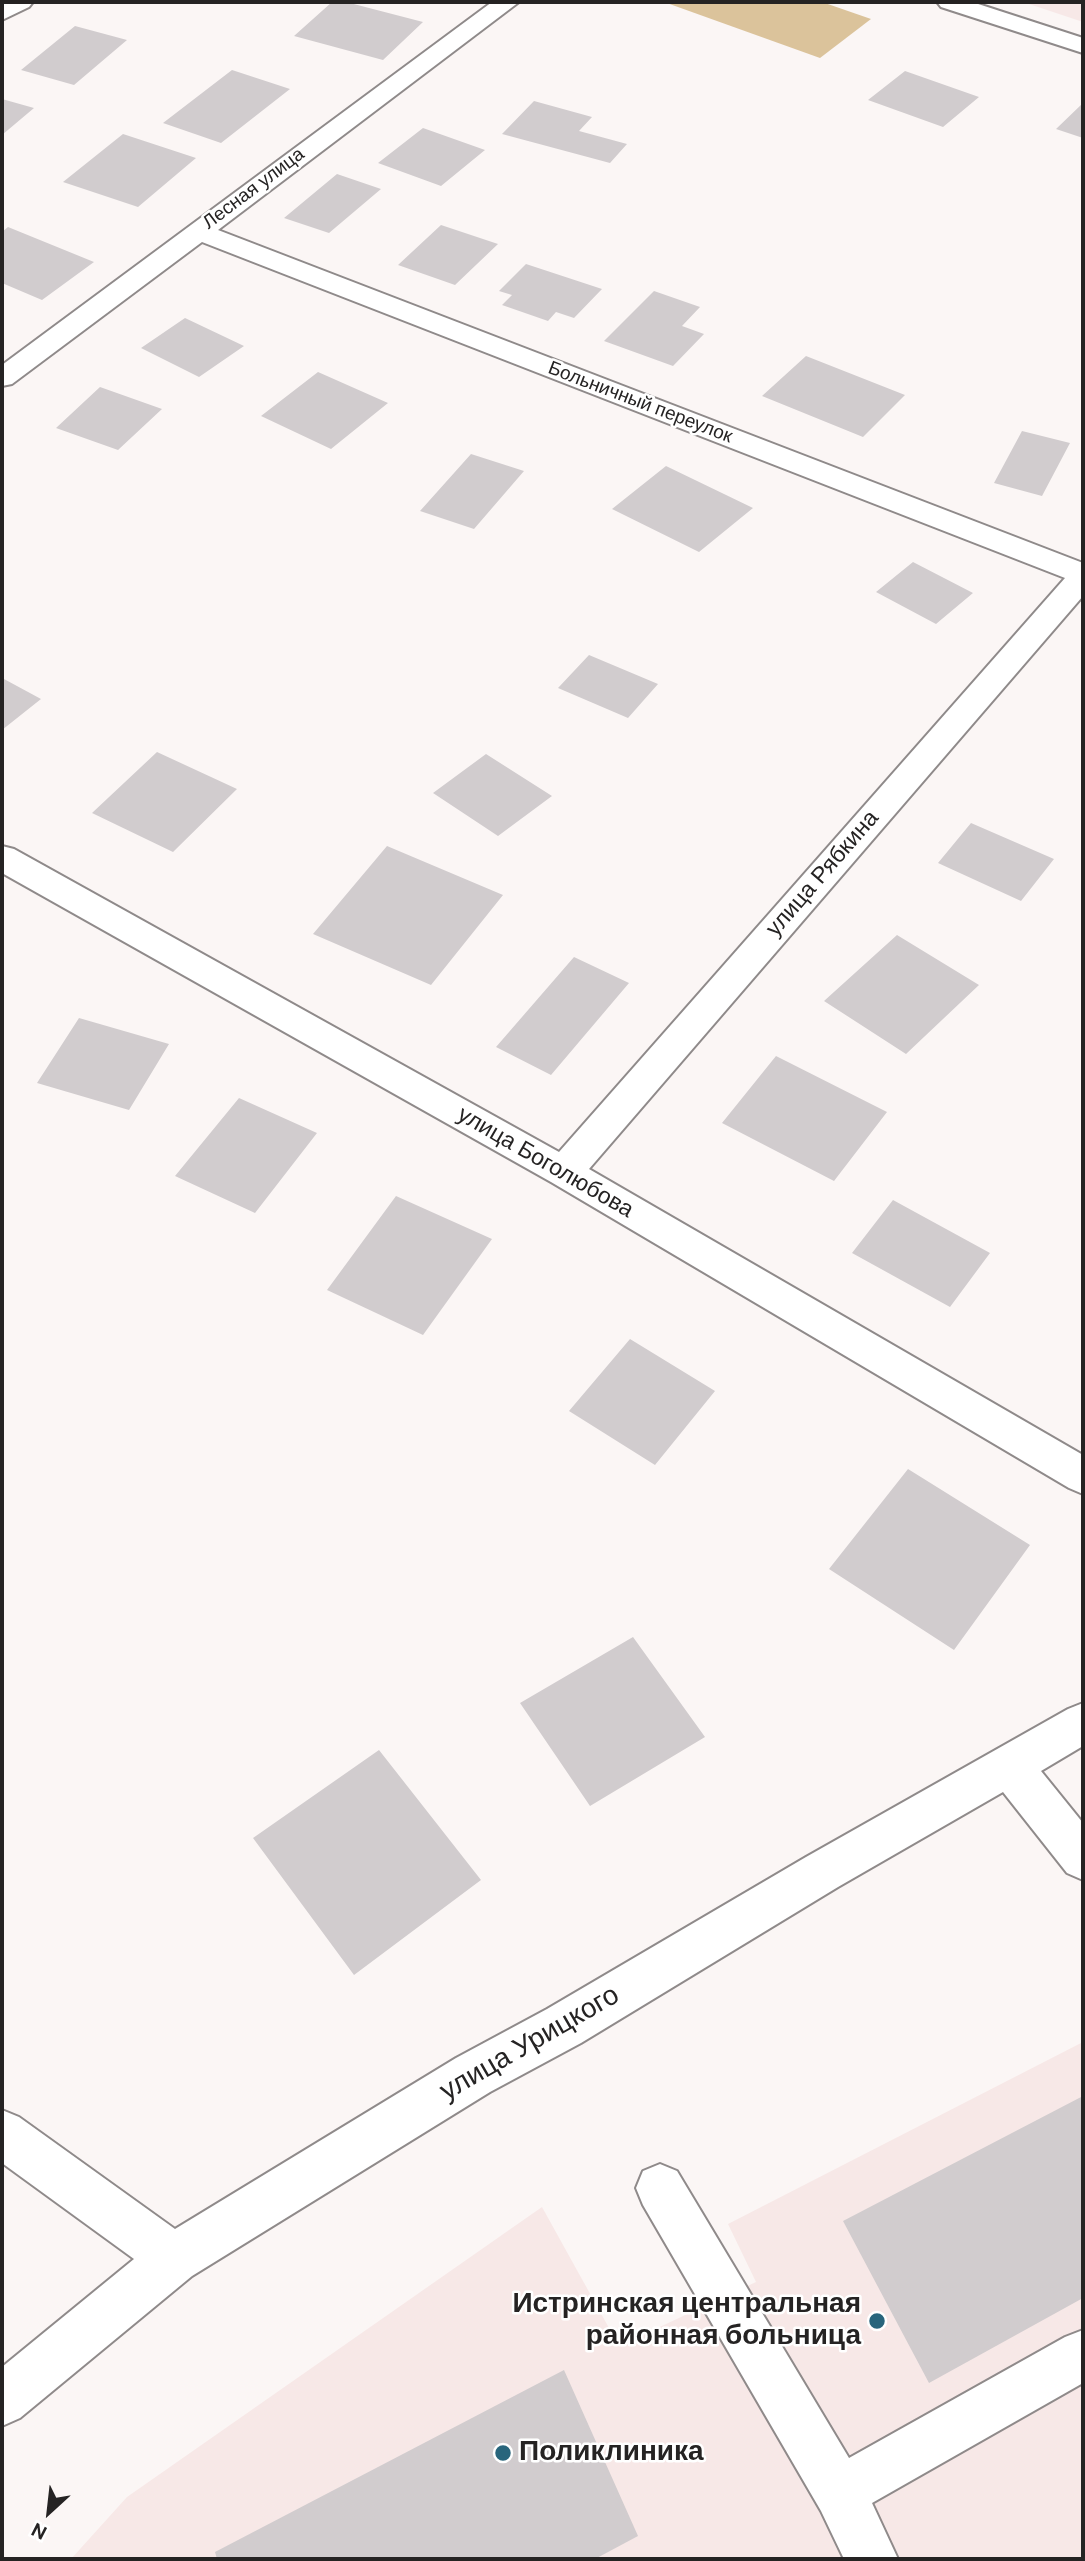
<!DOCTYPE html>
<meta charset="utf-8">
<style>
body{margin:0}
#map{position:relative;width:1085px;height:2561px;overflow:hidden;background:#fbf6f5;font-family:"DM Sans",sans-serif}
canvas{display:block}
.frame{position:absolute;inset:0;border:4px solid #252323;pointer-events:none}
.north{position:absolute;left:14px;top:2477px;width:70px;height:70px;-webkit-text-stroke:5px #fff;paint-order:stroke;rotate:207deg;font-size:19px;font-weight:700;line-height:28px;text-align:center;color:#252323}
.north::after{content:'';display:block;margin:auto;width:24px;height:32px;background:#252323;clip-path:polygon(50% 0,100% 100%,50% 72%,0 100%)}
</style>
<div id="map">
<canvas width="1085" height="2561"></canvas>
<div class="frame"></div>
<div class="north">N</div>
</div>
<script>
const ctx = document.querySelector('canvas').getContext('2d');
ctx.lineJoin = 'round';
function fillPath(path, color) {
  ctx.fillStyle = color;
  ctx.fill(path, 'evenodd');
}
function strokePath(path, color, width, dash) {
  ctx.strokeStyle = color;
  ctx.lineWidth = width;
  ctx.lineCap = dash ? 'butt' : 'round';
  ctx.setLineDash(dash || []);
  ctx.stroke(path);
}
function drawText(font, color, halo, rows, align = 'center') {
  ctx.font = font + ' "DM Sans",sans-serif';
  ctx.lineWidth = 5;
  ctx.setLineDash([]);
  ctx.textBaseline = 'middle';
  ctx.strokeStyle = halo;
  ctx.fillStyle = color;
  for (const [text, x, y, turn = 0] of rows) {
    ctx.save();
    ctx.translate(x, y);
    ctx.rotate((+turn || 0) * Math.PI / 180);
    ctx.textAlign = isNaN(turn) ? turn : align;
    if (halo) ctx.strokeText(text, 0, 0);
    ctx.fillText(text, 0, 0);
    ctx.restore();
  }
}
fillPath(new Path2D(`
 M1023 2H1083V22Z
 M1083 2042V2559H71L127 2497 542 2207 619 2346 756 2282 728 2224Z`), '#f7e8e7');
fillPath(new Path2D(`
 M664 2H822L871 19 820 58Z`), '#dbc39b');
fillPath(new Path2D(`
 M332 2H346L423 22 383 60 294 36Z
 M75 26 127 40 74 85 21 70Z
 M232 70 290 89 221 143 163 123Z
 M905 71 979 97 943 127 868 100Z
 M2 99 34 108 2 135Z
 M534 101 592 117 579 131 627 144 610 163 502 134Z
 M1083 103V138L1056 129Z
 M423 128 485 150 441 186 378 163Z
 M123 134 196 158 138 207 63 182Z
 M337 174 381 189 329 233 284 218Z
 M441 225 498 244 455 285 398 265Z
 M8 227 94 262 42 300 2 283V232Z
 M526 264 602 289 574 318 556 312 548 321 502 305 512 295 499 291Z
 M654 291 700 307 682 326 704 334 673 366 604 341Z
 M185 318 244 346 199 377 141 348Z
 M806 356 905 395 863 437 762 396Z
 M318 372 388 403 331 449 261 416Z
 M100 387 162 409 118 450 56 428Z
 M1022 431 1070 443 1042 496 994 483Z
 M471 454 524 471 474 529 420 511Z
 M666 466 753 508 699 552 612 509Z
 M913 562 973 593 936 624 876 592Z
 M589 655 658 684 628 718 558 688Z
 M4 679 41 699 2 730V681Z
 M157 752 237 789 173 852 92 813Z
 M486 754 552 796 498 836 433 793Z
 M971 823 1054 859 1021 901 938 863Z
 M387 846 503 895 431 985 313 934Z
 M897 935 979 985 906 1054 824 1001Z
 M574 957 629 983 551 1075 496 1047Z
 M79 1018 169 1044 129 1110 37 1083Z
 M776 1056 887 1112 834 1181 722 1123Z
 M239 1098 317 1133 255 1213 175 1176Z
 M396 1196 492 1239 423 1335 327 1290Z
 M893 1200 990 1253 950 1307 852 1253Z
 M630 1339 715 1391 655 1465 569 1411Z
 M908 1469 1030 1545 954 1650 829 1569Z
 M633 1637 705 1737 590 1806 520 1703Z
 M379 1750 481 1880 354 1975 253 1838Z
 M1083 2096V2298L929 2383 843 2221Z
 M564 2370 638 2536 595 2559H217L215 2552Z`), '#d1ccce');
const minor = new Path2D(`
 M4 2H33L29 7 2 20V3Z
 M492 2H519L218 230 1083 563V596L589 1169 1083 1455V1494L1069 1488 551 1182 2 873V846L14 849 559 1152 1065 578 202 242 12 384 2 386V365Z
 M937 2H972L1083 38V53L941 7Z
 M1083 1703V1746L1041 1771 1083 1823V1880L1067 1873 1003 1792 838 1887 581 2043 490 2092 192 2276 20 2418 2 2426V2367L134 2259 2 2163V2110L19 2117 175 2229 456 2058 547 2009 806 1857 1068 1709Z
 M660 2164 677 2171 849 2458 1065 2337 1083 2330V2383L872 2503 898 2559H844L821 2511 643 2205 636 2188 643 2171Z`);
strokePath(minor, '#8f8a8a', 4);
fillPath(minor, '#fff');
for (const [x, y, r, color] of [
 [877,2321,9,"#28657c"],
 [503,2453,9,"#28657c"]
]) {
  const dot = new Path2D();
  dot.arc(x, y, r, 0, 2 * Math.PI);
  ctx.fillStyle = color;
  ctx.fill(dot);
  strokePath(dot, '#fff', 2.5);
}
drawText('19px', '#252323', '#fff', [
 ["Лесная улица",254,189,-37],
 ["Больничный переулок",640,403,21]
]);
drawText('23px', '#252323', '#fff', [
 ["улица Рябкина",823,874,-49],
 ["улица Боголюбова",545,1163,30]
]);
drawText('28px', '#252323', '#fff', [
 ["улица Урицкого",530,2044,-30]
]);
drawText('bold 28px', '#252323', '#fff', [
 ["Истринская центральная",861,2305],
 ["районная больница",861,2337],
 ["Поликлиника",519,2453,"left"]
], 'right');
</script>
